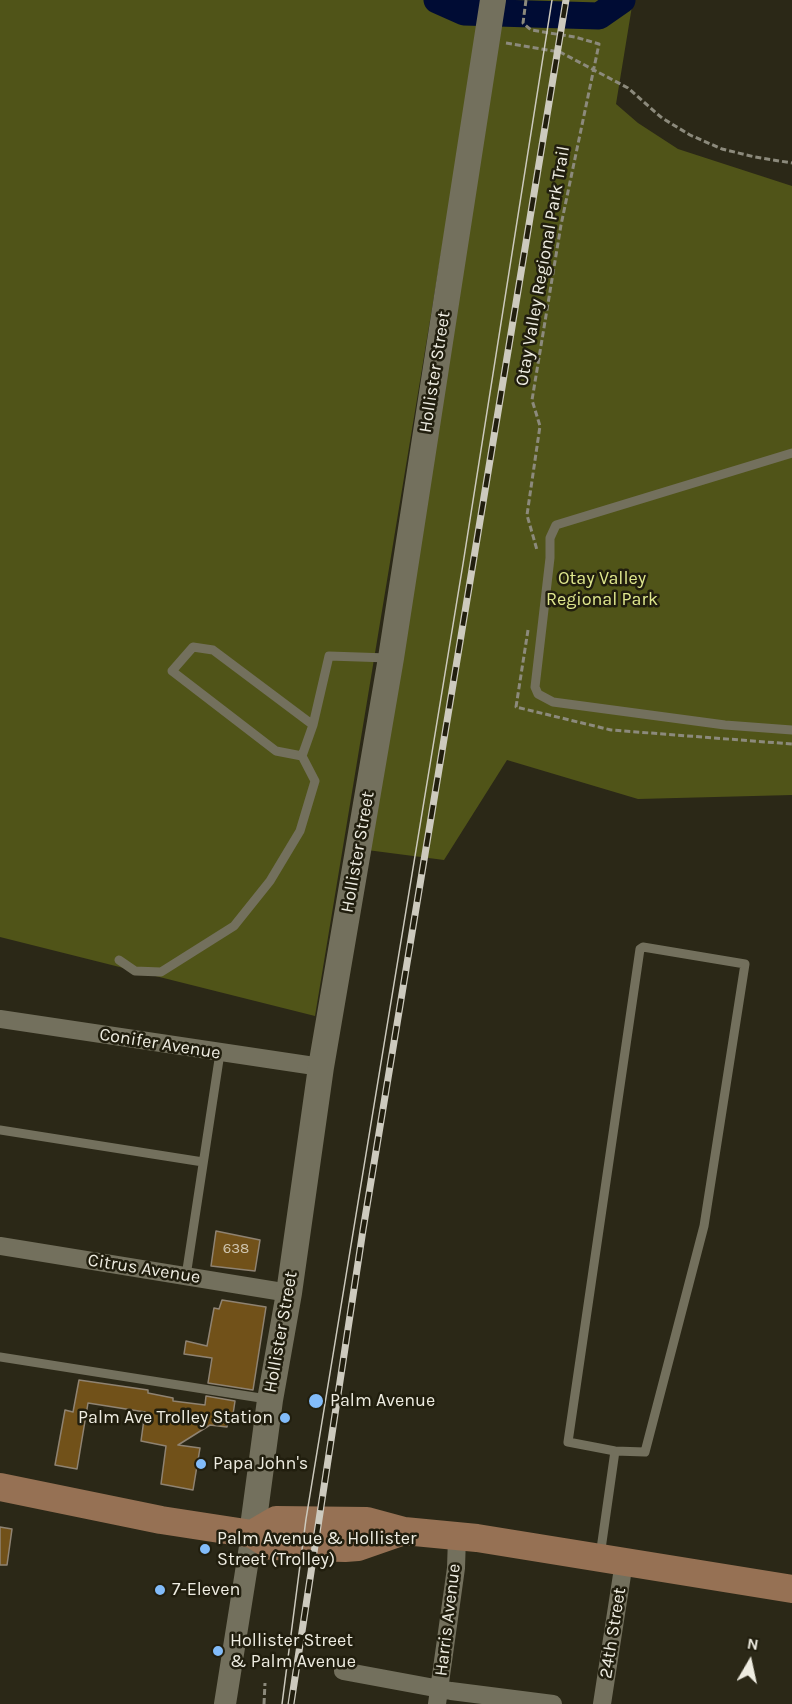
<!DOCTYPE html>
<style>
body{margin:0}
#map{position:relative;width:792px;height:1704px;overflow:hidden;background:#2b2817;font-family:Karla,sans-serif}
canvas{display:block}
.north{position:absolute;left:720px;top:1632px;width:60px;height:60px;-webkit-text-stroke:4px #211e0e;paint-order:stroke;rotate:9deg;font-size:16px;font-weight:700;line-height:24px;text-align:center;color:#eeece1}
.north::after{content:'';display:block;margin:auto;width:21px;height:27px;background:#eeece1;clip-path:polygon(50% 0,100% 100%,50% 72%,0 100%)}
</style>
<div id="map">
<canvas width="792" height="1704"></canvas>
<div class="north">N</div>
</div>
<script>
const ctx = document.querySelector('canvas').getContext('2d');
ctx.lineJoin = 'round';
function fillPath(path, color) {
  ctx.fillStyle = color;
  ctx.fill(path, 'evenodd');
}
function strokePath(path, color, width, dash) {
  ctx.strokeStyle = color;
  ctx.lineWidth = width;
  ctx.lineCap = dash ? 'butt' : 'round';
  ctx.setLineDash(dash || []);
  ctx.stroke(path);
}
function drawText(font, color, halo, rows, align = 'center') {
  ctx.font = font + ' Karla,sans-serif';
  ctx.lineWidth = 5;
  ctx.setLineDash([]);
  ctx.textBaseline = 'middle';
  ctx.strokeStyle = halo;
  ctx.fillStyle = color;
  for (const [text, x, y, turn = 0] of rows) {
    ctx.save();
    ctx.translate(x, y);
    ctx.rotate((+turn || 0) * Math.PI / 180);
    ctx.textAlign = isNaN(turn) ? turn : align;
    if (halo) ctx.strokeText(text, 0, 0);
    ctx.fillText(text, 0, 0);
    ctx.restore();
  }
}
fillPath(new Path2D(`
 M0 0H633L616 104 638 123 678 149 792 186V795L638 799 507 760 444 860 367 850 458 151 315 1016 0 937Z`), '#505418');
strokePath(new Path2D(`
 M437 0 464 12 599 16 622 0`), '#000c34', 27);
const building = new Path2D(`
 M216 1231 260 1240 255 1271 211 1266Z
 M222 1300 266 1307 253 1390 208 1383 212 1358 184 1354 186 1341 207 1346 214 1308 219 1309Z
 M79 1380 148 1390V1393L173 1398V1401L205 1405 206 1396 235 1401 232 1421H228L227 1427 210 1425 178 1445 200 1448 193 1490 161 1484 166 1446 141 1441 145 1412 88 1403 77 1469 55 1465 65 1410 73 1412Z
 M0 1527 12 1529 7 1565H0Z`);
fillPath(building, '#715119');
strokePath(building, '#8f8372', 1.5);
strokePath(new Path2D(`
 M526 0 523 23 531 30 575 37 599 44 561 225 532 400 540 426 527 515 537 550
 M506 43 560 52 628 88 662 118 690 135 722 149 755 157 792 163
 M528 630 516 707 611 730 792 744
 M264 1704 265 1683`), '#8c8a7c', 3, [6, 3]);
strokePath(new Path2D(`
 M792 453 556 525 550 538V558L535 687 538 694 553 702 725 725 792 730
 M313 725 213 650 193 647 172 671 276 751 302 756 313 725 329 656 388 658
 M643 947 745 964 704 1226 645 1452 615 1451 568 1442 640 949Z
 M119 960 135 971 161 972 234 926 270 881 300 831 315 781 302 756
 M0 1130 203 1162
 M186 1276 220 1053
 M0 1357 267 1399
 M600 1556 615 1451`), '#73705d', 9);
strokePath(new Path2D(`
 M0 1019 321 1067
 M0 1246 289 1293
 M343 1671 451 1691 553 1704
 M437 1704 456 1568 457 1537
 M602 1704 624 1562`), '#73705d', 18);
strokePath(new Path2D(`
 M225 1704 252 1534`), '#73705d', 22);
strokePath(new Path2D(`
 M252 1534 270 1400 289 1293 321 1067 391 658 493 0`), '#73705d', 26);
strokePath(new Path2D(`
 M0 1487 161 1520 252 1534 271 1546 345 1548 358 1547 404 1531
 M252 1534 276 1520 367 1521 404 1531 477 1538 792 1589`), '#967154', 28);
strokePath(new Path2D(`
 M282 1704 306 1519 463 564 552 0`), '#cdcabe', 1.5);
const rail = new Path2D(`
 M291 1704 363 1230 566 0`);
strokePath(rail, '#cdcabe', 7);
strokePath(rail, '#211e0e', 4.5, [14]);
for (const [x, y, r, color] of [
 [316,1401,8,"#82bcfa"],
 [285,1418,6,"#82bcfa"],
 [201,1464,6,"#82bcfa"],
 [205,1549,6,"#82bcfa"],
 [160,1590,6,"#82bcfa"],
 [218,1651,6,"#82bcfa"]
]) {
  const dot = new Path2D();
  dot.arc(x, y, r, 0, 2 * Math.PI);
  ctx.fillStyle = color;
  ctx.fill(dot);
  strokePath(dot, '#211e0e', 2);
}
drawText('15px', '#cfc5af', null, [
 ["638",236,1249]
]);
drawText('18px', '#eeece1', '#211e0e', [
 ["Otay Valley Regional Park Trail",543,266,-80],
 ["Hollister Street",435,372,-81],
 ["Hollister Street",358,852,-80],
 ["Conifer Avenue",160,1044,9],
 ["Citrus Avenue",144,1269,9],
 ["Hollister Street",281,1332,-80],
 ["Harris Avenue",448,1620,-83],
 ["24th Street",613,1633,-81]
]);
drawText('18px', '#e0e88e', '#211e0e', [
 ["Otay Valley",602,579],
 ["Regional Park",602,600]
]);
drawText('18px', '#eeece1', '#211e0e', [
 ["Palm Avenue",330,1401],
 ["Palm Ave Trolley Station",273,1418,"right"],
 ["Papa John's",213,1464],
 ["Palm Avenue & Hollister",217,1539],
 ["Street (Trolley)",217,1560],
 ["7-Eleven",172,1590],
 ["Hollister Street",230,1641],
 ["& Palm Avenue",230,1662]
], 'left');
</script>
